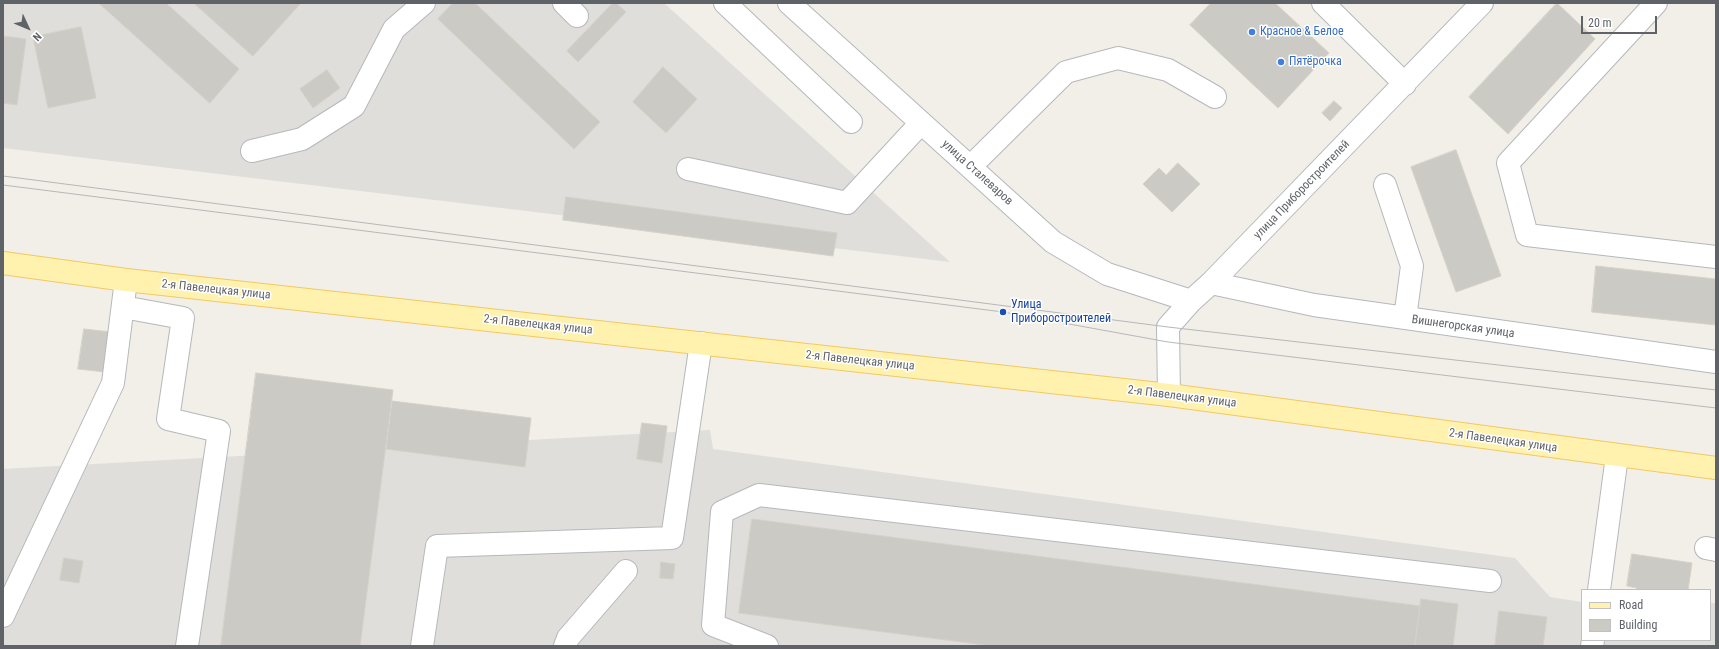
<!DOCTYPE html>
<meta charset="utf-8">
<style>
body{margin:0}
#map{position:relative;width:1719px;height:649px;overflow:hidden;background:#f1efe8;font-family:"Roboto Condensed",sans-serif}
canvas{display:block}
.frame{position:absolute;inset:0;border:4px solid #5f6368;pointer-events:none}
.legend{position:absolute;left:1581px;top:589px;width:130px;height:52px;box-sizing:border-box;background:#fff;border:1px solid #bfc1c3;margin:0;padding:5px 7px;list-style:none;font-size:12px;color:#5f6368}
.legend li{display:flex;align-items:center;gap:8px;height:20px}
.legend b{width:20px;border:1px solid #bfc1c3}
.north{position:absolute;left:8px;top:8px;width:40px;height:40px;-webkit-text-stroke:3px #fff;paint-order:stroke;rotate:134deg;font-size:11px;font-weight:700;line-height:16px;text-align:center;color:#5f6368}
.north::after{content:'';display:block;margin:auto;width:14px;height:18px;background:#5f6368;clip-path:polygon(50% 0,100% 100%,50% 72%,0 100%)}
.scale{position:absolute;left:1581px;top:16px;width:76px;height:18px;box-sizing:border-box;border:2px solid #5f6368;border-top:0;padding-left:5px;font-size:12px;line-height:14px;white-space:nowrap;color:#5f6368;-webkit-text-stroke:3px #fff;paint-order:stroke}
</style>
<div id="map">
<canvas width="1719" height="649"></canvas>
<div class="frame"></div>
<ul class="legend">
<li><b style="height:5px;background:#fff2af"></b>Road</li>
<li><b style="height:11px;background:#cccac5"></b>Building</li>
</ul>
<div class="north">N</div>
<div class="scale">20 m</div>
</div>
<script>
const ctx = document.querySelector('canvas').getContext('2d');
ctx.lineJoin = 'round';
function fillPath(path, color) {
  ctx.fillStyle = color;
  ctx.fill(path, 'evenodd');
}
function strokePath(path, color, width, dash) {
  ctx.strokeStyle = color;
  ctx.lineWidth = width;
  ctx.lineCap = dash ? 'butt' : 'round';
  ctx.setLineDash(dash || []);
  ctx.stroke(path);
}
function drawText(font, color, halo, rows, align = 'center') {
  ctx.font = font + ' "Roboto Condensed",sans-serif';
  ctx.lineWidth = 3;
  ctx.setLineDash([]);
  ctx.textBaseline = 'middle';
  ctx.strokeStyle = halo;
  ctx.fillStyle = color;
  for (const [text, x, y, turn = 0] of rows) {
    ctx.save();
    ctx.translate(x, y);
    ctx.rotate((+turn || 0) * Math.PI / 180);
    ctx.textAlign = isNaN(turn) ? turn : align;
    if (halo) ctx.strokeText(text, 0, 0);
    ctx.fillText(text, 0, 0);
    ctx.restore();
  }
}
fillPath(new Path2D(`
 M3 3H664L950 262 3 148Z
 M710 430 713 449 1515 558 1550 597 1582 602V640H1710V603H1716V646H3V469Z`), '#e0deda');
const building = new Path2D(`
 M99 3H166L239 69 210 103Z
 M194 3H301L253 56Z
 M453 3H475L600 122 574 149 438 19Z
 M613 3H616L626 12 578 62 567 51Z
 M1211 3H1275L1329 53 1278 108 1190 25Z
 M1557 3 1595 39 1508 134 1469 97Z
 M81 27 96 98 48 108 33 37Z
 M3 36 26 39 17 105 3 103Z
 M663 67 697 99 666 133 633 102Z
 M327 70 340 88 313 108 300 89Z
 M1334 101 1342 108 1330 121 1322 113Z
 M1456 150 1501 276 1456 292 1411 167Z
 M1178 163 1200 184 1172 212 1143 184 1159 168 1166 175Z
 M566 197 837 233 833 256 563 220Z
 M1596 266 1716 279V325L1592 312Z
 M84 329 111 332 105 372 78 369Z
 M256 373 393 390 360 646H221Z
 M392 401 531 418 525 467 386 449Z
 M642 423 667 426 662 463 637 459Z
 M752 519 1420 606 1415 646H992L739 613Z
 M1632 554 1692 563 1688 590H1636L1637 588 1627 586Z
 M64 558 83 561 79 583 60 580Z
 M661 562 675 564 673 579 660 578Z
 M1421 599 1458 604 1453 646H1415Z
 M1499 611 1547 617 1543 646H1495Z`);
fillPath(building, '#cccac5');
strokePath(building, '#d6d1c6', 1);
const minor = new Path2D(`
 M564 3 577 16
 M725 3 851 122
 M789 3 1053 242 1107 274 1191 301
 M1323 3 1405 84
 M1656 3 1508 163 1527 235 1716 257
 M252 151 302 139 354 106 394 29 424 3
 M970 167 1066 72 1118 58 1168 70 1215 97
 M688 169 847 203 921 123
 M1385 185 1412 266 1405 318
 M1211 283 1314 305 1716 362
 M123 307 183 318 168 419 219 431 187 646
 M1169 395 1168 327 1191 301 1211 283 1482 3
 M1706 548 1716 550
 M1599 590 1617 456
 M3 616 113 383 126 280
 M422 646 437 546 672 538 701 343
 M565 646 568 638 626 571
 M767 646 713 625 722 512 759 495 1490 581
 M1592 646 1593 640`);
const major = new Path2D(`
 M3 263 126 280 1169 395 1716 468`);
strokePath(minor, '#b5b8bc', 24);
strokePath(major, '#f2c960', 24);
strokePath(minor, '#fff', 22);
strokePath(major, '#fff2af', 22);
strokePath(new Path2D(`
 M3 176 1168 327 1716 390
 M3 185 1003 312 1168 342 1716 408`), '#b6b7b8', 1);
for (const [x, y, r, color] of [
 [1252,32,4,"#3f7fe0"],
 [1281,62,4,"#3f7fe0"],
 [1003,312,4,"#1a4fb4"]
]) {
  const dot = new Path2D();
  dot.arc(x, y, r, 0, 2 * Math.PI);
  ctx.fillStyle = color;
  ctx.fill(dot);
  strokePath(dot, '#fff', 1.5);
}
drawText('12px', '#366cbe', '#fff', [
 ["Красное & Белое",1260,32],
 ["Пятёрочка",1289,62]
], 'left');
drawText('12px', '#5f6368', '#fff', [
 ["улица Сталеваров",977,173,42],
 ["улица Приборостроителей",1302,190,-46],
 ["2-я Павелецкая улица",216,290,6],
 ["2-я Павелецкая улица",538,325,6],
 ["Вишнегорская улица",1463,327,8],
 ["2-я Павелецкая улица",860,361,6],
 ["2-я Павелецкая улица",1182,397,7],
 ["2-я Павелецкая улица",1503,441,8]
]);
drawText('12px', '#164399', '#fff', [
 ["Улица",1011,305],
 ["Приборостроителей",1011,319]
], 'left');
</script>
